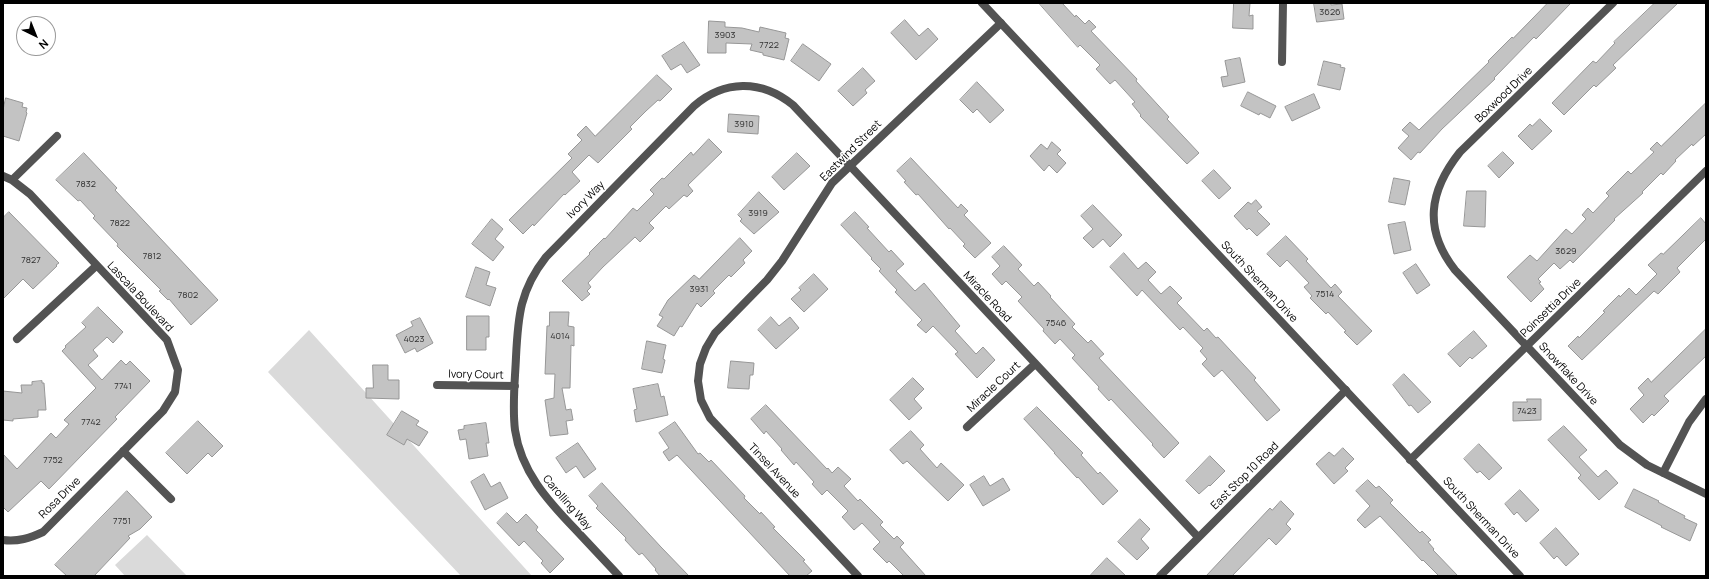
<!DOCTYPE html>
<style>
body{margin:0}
#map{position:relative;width:1709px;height:579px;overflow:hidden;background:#fff;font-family:Manrope,sans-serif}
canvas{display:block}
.frame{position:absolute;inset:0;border:4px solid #000;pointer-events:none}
.north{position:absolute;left:16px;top:16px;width:40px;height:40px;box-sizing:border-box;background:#fff;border:1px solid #999;border-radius:50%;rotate:137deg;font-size:11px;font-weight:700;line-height:16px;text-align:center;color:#000}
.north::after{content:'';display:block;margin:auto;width:14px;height:18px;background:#000;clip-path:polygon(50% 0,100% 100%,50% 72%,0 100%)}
</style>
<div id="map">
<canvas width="1709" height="579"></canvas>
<div class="frame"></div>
<div class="north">N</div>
</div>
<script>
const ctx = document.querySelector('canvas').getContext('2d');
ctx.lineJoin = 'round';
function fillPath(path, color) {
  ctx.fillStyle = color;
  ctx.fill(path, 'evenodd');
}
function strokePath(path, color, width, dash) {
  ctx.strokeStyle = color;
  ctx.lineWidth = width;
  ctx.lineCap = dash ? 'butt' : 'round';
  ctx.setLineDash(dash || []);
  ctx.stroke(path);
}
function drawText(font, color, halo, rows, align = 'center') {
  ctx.font = font + ' Manrope,sans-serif';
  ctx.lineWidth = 3;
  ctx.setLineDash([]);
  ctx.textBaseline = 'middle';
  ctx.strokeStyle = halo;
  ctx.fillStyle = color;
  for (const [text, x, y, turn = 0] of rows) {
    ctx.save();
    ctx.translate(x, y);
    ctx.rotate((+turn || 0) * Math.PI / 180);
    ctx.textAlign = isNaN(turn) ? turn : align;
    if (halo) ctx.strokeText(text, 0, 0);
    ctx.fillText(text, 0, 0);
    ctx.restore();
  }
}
fillPath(new Path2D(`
 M309 330 532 576H461L268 372Z
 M147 535 187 576H125L115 565Z`), '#dadada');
const building = new Path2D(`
 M1039 3H1062L1075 17 1076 15 1085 24 1089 20 1096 27 1091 31 1137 79 1136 81 1169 117 1167 119 1199 153 1187 164 1140 116 1141 115 1132 104 1135 102 1115 80 1110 84 1096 69 1100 65 1080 45 1078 47Z
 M1234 3H1250L1249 16 1253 15V29L1233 28Z
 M1314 3H1331V5L1342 4 1344 19 1317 22Z
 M1548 3H1571L1536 39 1534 37 1494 78 1495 79 1442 129 1420 153 1418 152 1411 160 1398 148 1409 136 1402 130 1410 122 1419 130 1489 62 1488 61 1512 37 1513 38Z
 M1655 3H1678L1613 65 1616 68 1596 87 1594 85 1564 115 1552 103 1593 61 1596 63 1615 43 1614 42Z
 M905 20 919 36 928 28 938 39 916 60 891 33Z
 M709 21 725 22V27L742 28 759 32 760 27 786 33 785 38 789 39 784 60 763 55V53L750 50 752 44 726 43V53H708Z
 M684 42 700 65 687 73 681 64 671 70 662 56Z
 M803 44 831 64 819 81 791 61Z
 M1240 58 1245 82 1223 87 1221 77 1228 76 1225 61Z
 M1324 61 1341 65 1340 67 1345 68 1340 90 1318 85Z
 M863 68 875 81 865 90 867 93 853 106 838 91Z
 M657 75 672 89 660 101 658 100 646 111 630 127 632 129 598 163 589 155 572 172 580 181 565 195 564 194 534 226 533 224 523 234 509 220 572 158 568 154 582 140 577 135 586 126 595 136Z
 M977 82 1004 110 990 123 977 109 973 113 960 100Z
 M1248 92 1276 106 1270 118 1260 113 1259 115 1241 106Z
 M1314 94 1320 108 1292 121 1285 107Z
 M6 98 23 103 22 107 27 108 26 112 27 113 19 141 3 136V110Z
 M1706 103V134L1693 146 1692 144 1675 160 1676 161 1663 175 1661 173 1642 192 1643 193 1614 219 1615 220 1573 263 1570 260 1560 269 1554 263 1538 279 1541 282 1539 283 1544 289 1531 302 1507 277 1530 255 1537 261 1566 229 1572 234 1586 219 1582 215 1588 208 1593 213 1609 196 1606 193 1628 171 1631 174 1654 152 1650 149 1657 142 1661 146Z
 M729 114 759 116 758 134 728 132Z
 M1540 119 1552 131 1532 150 1518 136 1530 124 1532 126Z
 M709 139 722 152 688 185 693 191 687 197 684 195 669 209 666 206 649 223 654 228 640 242 635 237 603 267 588 283 591 287 587 291 590 294 582 301 562 281 590 254 589 253 604 238 605 239 633 208 637 211 654 194 650 190 662 178 664 179 691 152 693 155Z
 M1052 142 1061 150 1057 154 1066 163 1057 173 1049 165 1044 171 1030 156 1041 144 1047 149Z
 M1503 152 1514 163 1499 178 1488 166Z
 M84 153 117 188 115 190 218 300 191 325 169 299 168 300 159 291 161 290 117 246 118 244 93 218 95 216 80 200 78 201 56 180Z
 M797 153 810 166 784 190 772 177Z
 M911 158 958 208 961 204 968 211 964 215 991 243 975 258 963 246 965 244 950 228 949 229 918 194 916 195 904 182 906 181 897 171Z
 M1214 170 1231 188 1219 199 1202 181Z
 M1394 178 1410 181 1405 205 1389 202Z
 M1467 191H1486L1485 227 1464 226Z
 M759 192 779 212 754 234 740 221 742 219 738 215Z
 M1256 200 1262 207 1257 211 1270 224 1257 236 1249 228 1247 230 1234 216 1248 202 1251 204Z
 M1093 205 1122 235 1110 247 1103 239 1093 248 1083 238 1093 229 1081 216Z
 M9 212 59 263 56 265 57 266 33 289 23 279 3 299V218Z
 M855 212 869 227 867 228 889 252 891 250 904 264 896 271 915 291 924 283 960 326 955 331 976 354 983 347 995 360 977 378 955 354 958 352 933 326 926 333 917 325 922 320 895 292 897 290 879 271 881 269 871 259 872 258 841 225Z
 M1701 218 1706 224V239L1677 268 1680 272 1658 294 1654 291 1582 360 1568 346 1578 336 1579 338 1605 312 1603 311 1619 295 1620 297 1629 288 1636 295 1657 274 1648 265 1661 253 1663 254Z
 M492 219 503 229 495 239 504 247 493 261 472 244Z
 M1405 222 1411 250 1394 254 1388 225Z
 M1286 236 1308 259 1306 261 1331 288 1335 284 1342 292 1338 296 1372 331 1357 345 1344 332 1346 331 1328 312 1326 314 1310 298 1312 296 1304 287 1309 283 1287 260 1280 267 1267 254Z
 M740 238 752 251 743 260 745 263 731 277 729 275 713 291 715 293 701 307 697 303 682 327 680 326 674 336 657 326 663 317 659 315 668 300 694 275 699 279Z
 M1004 246 1022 265 1018 269 1034 286 1038 282 1051 296 1050 297 1075 324 1072 327 1088 343 1091 340 1104 354 1099 358 1179 443 1164 458 1152 445 1153 444 1111 399 1109 401 1098 389 1099 387 1072 358 1075 355 1060 339 1055 344 1043 331 1044 329 1018 301 1022 297 1006 281 1002 285 992 274 1000 266 992 257Z
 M1124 253 1138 269 1146 262 1156 272 1148 280 1161 294 1170 286 1182 298 1177 303 1204 331 1207 328 1216 338 1218 337 1256 378 1254 380 1280 410 1267 421 1222 370 1214 377 1202 364 1207 359 1200 351 1203 348 1183 327 1180 330 1142 290 1137 296 1110 267Z
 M1416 264 1430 285 1417 294 1403 273Z
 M476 267 490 272 486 285 496 288 490 306 466 297Z
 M814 274 828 289 804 312 791 299 801 290 799 288Z
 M98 307 123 332 113 343 107 337 93 350 98 356 88 365 102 380 121 360 126 365 130 361 150 381 115 417 117 419 49 489 41 481 8 512 3 507V454L17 469 51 433 56 438 69 424 64 420 96 388 62 351 66 347 65 346 86 327 82 323Z
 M550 312H569L568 326 574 327V346L571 345 570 388H562L566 410 571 409 573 420 566 421 568 434 550 436 545 400 554 398 555 374H545L547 326H549Z
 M467 316H489V337H486V350H467Z
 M771 317 779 326 790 317 799 328 776 349 758 330Z
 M420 318 433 343 417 352 415 348 405 353 396 335 413 326 411 322Z
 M1706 329V356L1664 396 1669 401 1654 416 1652 414 1643 423 1630 409 1644 395 1638 388 1648 378 1651 382Z
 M1474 331 1487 346 1472 359 1470 357 1460 367 1448 354Z
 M647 341 666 345 663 359 665 360 662 373 642 369Z
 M731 361 754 363 753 375H750L749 389 728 388Z
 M373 365H388V380H399V399L366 398V388H373Z
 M1404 374 1431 402 1418 413 1411 405 1409 406 1393 385Z
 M913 378 924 389 914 399 922 408 909 420 890 400Z
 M42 381V383H44L46 410H38V417L13 419V421L3 420V391L22 393 21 385H32V382Z
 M658 384 661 397 664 396 668 415 636 422 634 410 637 409 633 389Z
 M1527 399H1541V420L1513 421V402H1527Z
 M766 405 827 469 828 468 832 473 838 467 851 479 844 486 858 501 860 499 883 522 880 525 894 539 897 536 904 543 900 547 926 576H904L889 561 887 563 873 549 880 542 862 523 854 530 842 517 848 511 827 490 822 495 812 484 814 482 796 462 794 465 781 450 782 449 766 431 764 434 751 419Z
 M1037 407 1083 453 1081 455 1098 474 1100 472 1118 491 1103 505 1078 477 1077 478 1054 453H1055L1024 419Z
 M402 411 419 421 416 425 428 432 419 446 407 439 404 445 387 435Z
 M198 421 223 446 212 457 208 453 187 474 166 453Z
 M675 422 698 454 700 453 709 462 711 460 745 496 744 498 760 514 761 512 775 527 773 528 805 560 803 561 812 571 806 576H790L677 455 669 461 663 452 669 448 659 433Z
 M486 423 489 443H486L488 456 469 459 466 439 460 440 458 430 464 429V426Z
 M1564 426 1587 450 1579 457 1598 477 1606 470 1618 483 1599 500 1578 478 1581 475 1548 440Z
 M911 431 924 445 920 449 937 468 941 463 964 485 948 501 907 461 903 464 890 450Z
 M578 443 596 469 584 478 576 466 566 473 556 458Z
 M1479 444 1502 468 1489 480 1480 471 1477 473 1464 459Z
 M1343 448 1354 459 1345 468 1348 471 1334 484 1316 464 1329 452 1334 456Z
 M1210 456 1225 471 1210 486 1209 485 1199 494 1186 481Z
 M484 474 491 487 500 482 508 498 485 510 471 482Z
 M984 476 990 486 1003 478 1010 490 983 506 970 485Z
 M1368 480 1376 488 1379 486 1393 500 1390 503 1420 533 1422 531 1431 540 1428 542 1434 549 1433 550 1458 576H1439L1423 560 1422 561 1380 516 1365 528 1357 520 1370 506 1356 491Z
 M602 483 661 547 689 576H660L655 570 656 569 642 553 639 555 625 540 626 538 596 508 598 506 589 496Z
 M1634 489 1659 501 1658 502 1685 516 1684 518 1697 524 1690 541 1661 527 1662 526 1625 507Z
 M1520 490 1539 510 1526 522 1517 512 1514 515 1505 504Z
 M127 491 152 517 140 529 128 536 130 538 94 576H67L55 565Z
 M1281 501 1294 514 1286 524 1291 529 1276 545 1269 538 1232 576H1206L1270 508 1272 510Z
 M507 513 517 523 526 514 538 527 536 530 564 559 550 573 541 563 543 561 524 541 519 546 497 523Z
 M1140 519 1150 529 1141 539 1149 548 1137 560 1118 542Z
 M1556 528 1579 554 1566 566 1557 556 1554 559 1540 543Z
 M1107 558 1126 576H1090Z`);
fillPath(building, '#c3c3c3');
strokePath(building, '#979797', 1);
strokePath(new Path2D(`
 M1613 3 1460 152C1429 191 1423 229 1455 270L1620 445 1647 465 1706 494
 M1282 62 1283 3
 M3 176 12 180 30 194 167 340 178 370 175 392 163 411 43 532C30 538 18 542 3 540
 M12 180 57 136
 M17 339 96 266
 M437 385 515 386
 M967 427 1035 364
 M123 451 171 499
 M1410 460 1706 171
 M1663 473 1689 422 1706 399
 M619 576C604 560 590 545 575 529 547 500 521 471 515 430 512 406 515 381 516 357 518 316 520 290 546 257L694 106C724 80 761 79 793 105L1198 537
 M858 576 710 418 701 400 698 381 700 364 706 348 715 333 767 280 782 261 832 183 1001 23
 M1160 576 1346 390`), '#535353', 8);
strokePath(new Path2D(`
 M982 3 1520 576`), '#535353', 8);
drawText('9px', '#313131', null, [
 ["3626",1330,12],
 ["3903",725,35],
 ["7722",769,45],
 ["3910",744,124],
 ["7832",86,184],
 ["3919",758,213],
 ["7822",120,223],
 ["3629",1566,251],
 ["7812",152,256],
 ["7827",31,260],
 ["3931",699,289],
 ["7514",1325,294],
 ["7802",188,295],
 ["7546",1056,323],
 ["4014",560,336],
 ["4023",414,339],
 ["7741",123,386],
 ["7423",1527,411],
 ["7742",91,422],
 ["7752",53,460],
 ["7751",122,521]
]);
drawText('11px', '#000', '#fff', [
 ["Boxwood Drive",1504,95,-44],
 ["Eastwind Street",851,151,-45],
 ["Ivory Way",586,200,-45],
 ["South Sherman Drive",1259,282,47],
 ["Lascala Boulevard",140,297,47],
 ["Miracle Road",987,297,47],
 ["Poinsettia Drive",1551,308,-44],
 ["Snowflake Drive",1568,374,47],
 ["Ivory Court",476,375,1],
 ["Miracle Court",994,387,-43],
 ["Tinsel Avenue",774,471,47],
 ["East Stop 10 Road",1245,476,-45],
 ["Rosa Drive",60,498,-45],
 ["Carolling Way",567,503,49],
 ["South Sherman Drive",1481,518,47]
]);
</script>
